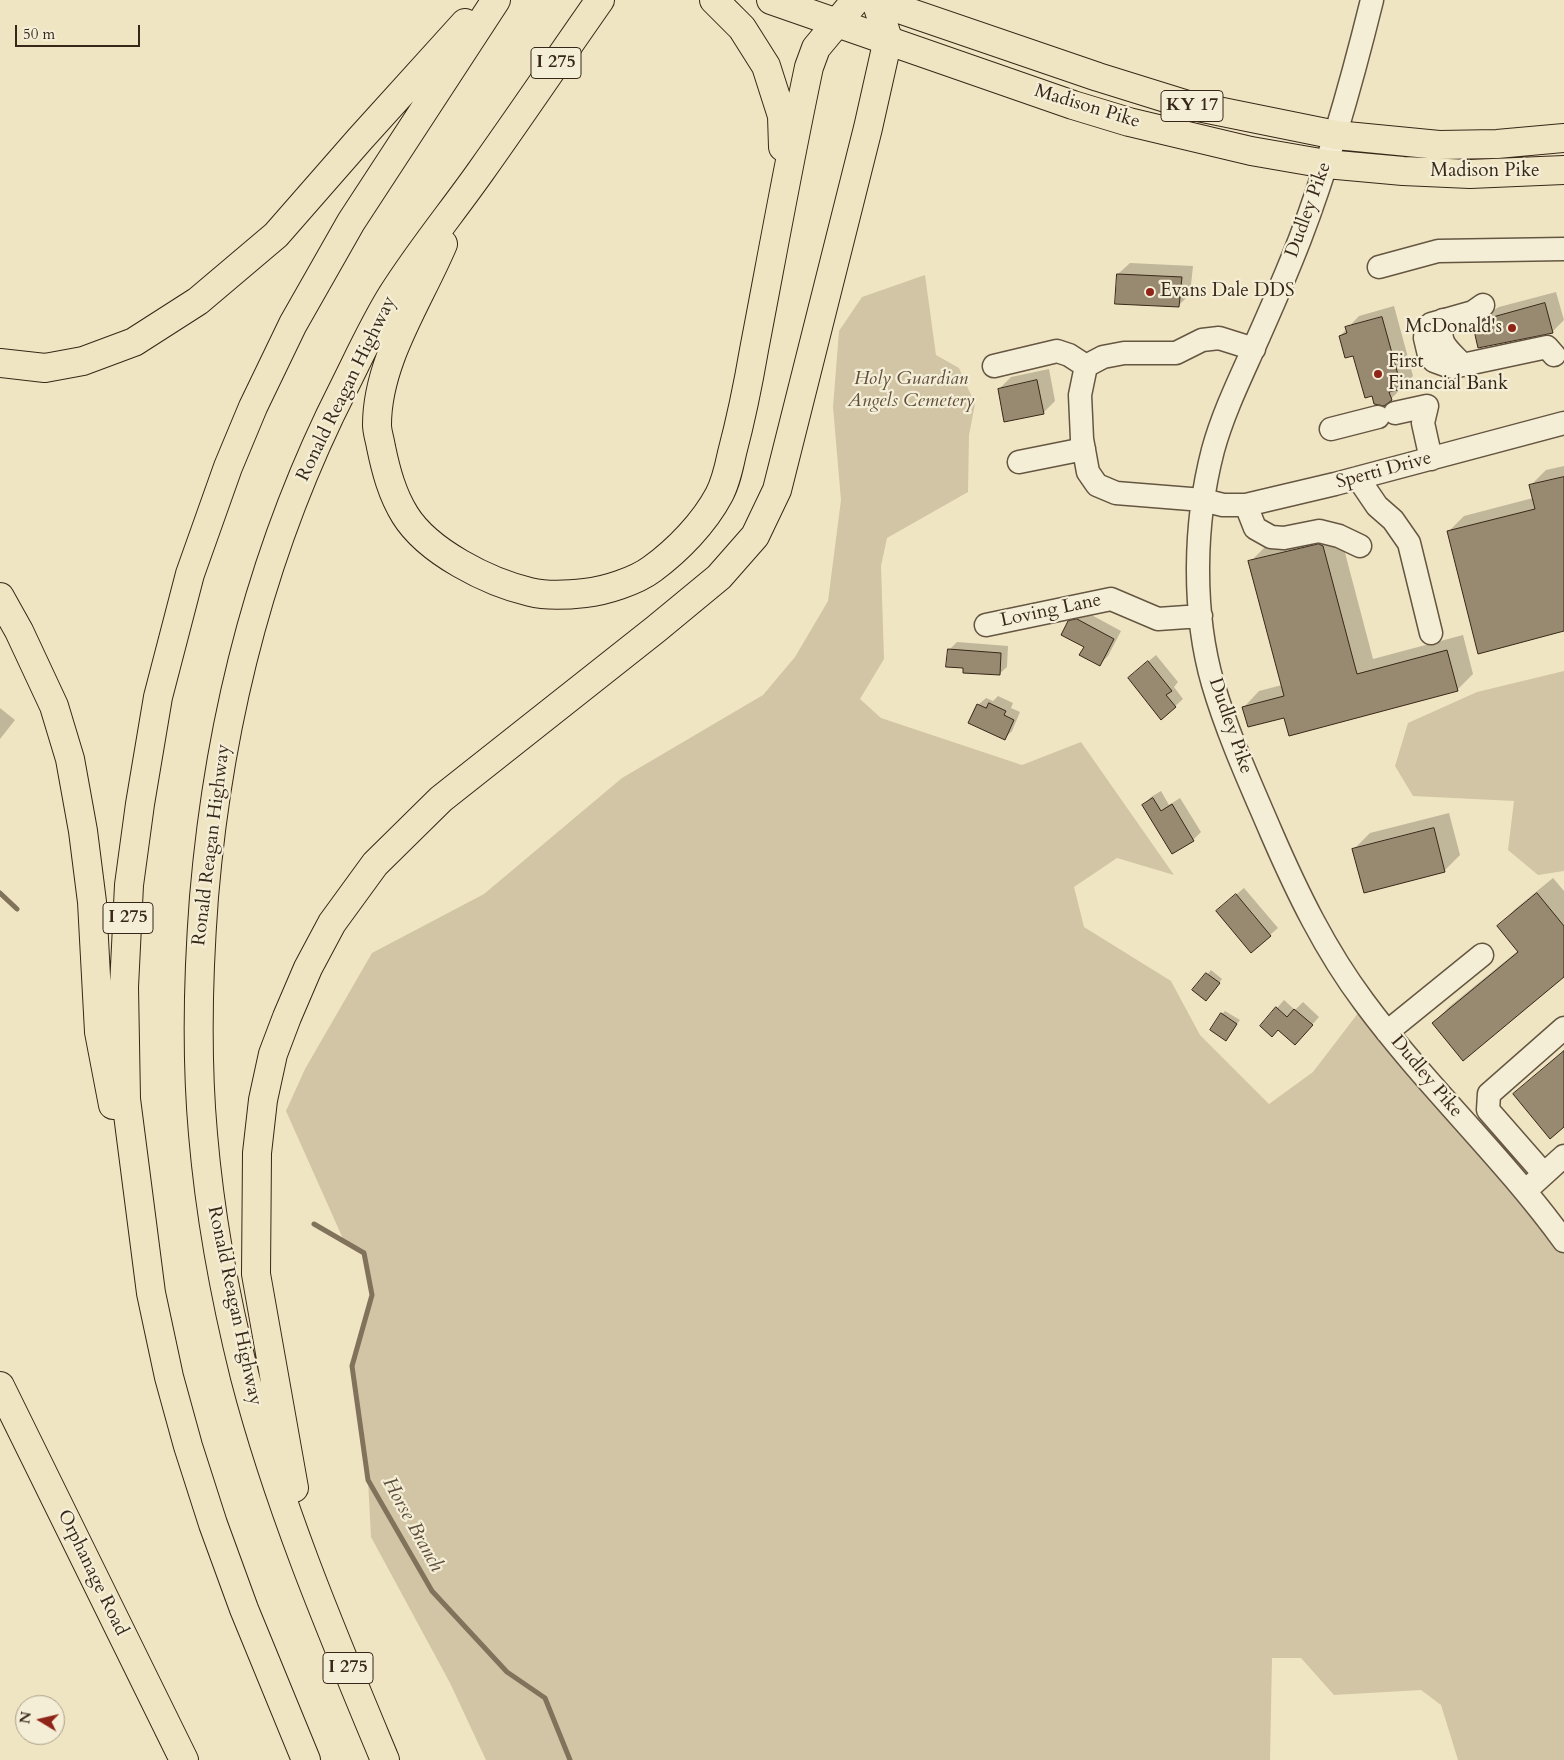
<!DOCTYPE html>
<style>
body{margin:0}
#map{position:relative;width:1564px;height:1760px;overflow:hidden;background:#f0e5c2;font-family:Cardo,serif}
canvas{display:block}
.north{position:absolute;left:15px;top:1695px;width:50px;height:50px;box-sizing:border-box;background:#f5eed7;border:1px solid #a99e8b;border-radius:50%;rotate:279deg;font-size:14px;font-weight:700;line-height:20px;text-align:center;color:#372718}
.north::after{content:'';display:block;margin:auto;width:18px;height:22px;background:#8f2418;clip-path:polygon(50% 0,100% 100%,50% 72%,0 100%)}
.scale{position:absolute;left:15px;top:25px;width:125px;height:22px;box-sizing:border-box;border:2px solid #372718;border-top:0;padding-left:6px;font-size:15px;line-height:18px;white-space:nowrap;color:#372718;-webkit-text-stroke:4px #f5eed7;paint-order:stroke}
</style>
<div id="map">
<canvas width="1564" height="1760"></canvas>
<div class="north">N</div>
<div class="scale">50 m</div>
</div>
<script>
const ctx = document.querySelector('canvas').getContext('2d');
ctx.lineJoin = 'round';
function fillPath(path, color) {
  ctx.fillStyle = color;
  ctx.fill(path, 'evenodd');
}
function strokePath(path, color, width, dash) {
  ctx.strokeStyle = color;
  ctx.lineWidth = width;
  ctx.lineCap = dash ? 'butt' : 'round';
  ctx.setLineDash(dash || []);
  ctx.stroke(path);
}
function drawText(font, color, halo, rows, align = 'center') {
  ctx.font = font + ' Cardo,serif';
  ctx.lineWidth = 4.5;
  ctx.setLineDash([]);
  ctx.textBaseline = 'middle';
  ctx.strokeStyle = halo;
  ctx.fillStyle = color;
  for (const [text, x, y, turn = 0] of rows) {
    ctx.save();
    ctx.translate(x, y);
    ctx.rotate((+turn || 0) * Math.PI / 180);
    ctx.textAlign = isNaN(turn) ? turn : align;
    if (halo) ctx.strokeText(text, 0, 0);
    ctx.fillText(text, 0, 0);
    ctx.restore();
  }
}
fillPath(new Path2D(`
 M925 275 936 355 959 368 975 404 969 435 968 492 887 538 881 566 884 659 860 699 881 718 1022 765 1081 742 1174 875 1117 858 1074 887 1084 927 1171 981 1200 1035 1269 1104 1313 1072 1365 1004 1564 1241V1760H1458L1441 1705 1421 1690 1334 1695 1301 1658H1272L1270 1760H486L450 1683 371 1537 368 1480 352 1366 372 1295 364 1253 344 1241 286 1111 305 1069 372 953 484 894 622 778 763 695 795 657 828 601 841 500 833 407 839 331 862 297Z
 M1564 671V871L1538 875 1508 850 1514 801 1413 796 1395 766 1408 723 1477 692Z`), '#d1c5a5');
fillPath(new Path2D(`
 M1130 263 1193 266 1190 294 1178 306 1118 274Z
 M1556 292 1564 320 1552 332 1474 326 1486 314 1499 307Z
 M1394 306 1413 376 1391 399 1373 394 1354 354 1340 336 1359 316Z
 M1049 369 1055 401 1044 412 1005 420 999 389 1011 377Z
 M1564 466V630L1448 532 1464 516 1533 498 1530 486 1546 470Z
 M1339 530 1373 659 1463 635 1473 674 1457 690 1285 716 1244 707 1259 691 1282 685 1250 562 1266 546Z
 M1086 612 1121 631 1108 656 1100 664 1085 646 1069 622 1077 614Z
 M957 642 1008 646 1007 667 999 674 965 667 949 650Z
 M1156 655 1178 682 1174 687 1183 699 1162 718 1137 671Z
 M998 696 1013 703 1011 708 1020 712 1012 731 1005 738 978 705 986 698 993 701Z
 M0 708 15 720 0 739Z
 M1161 791 1169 805 1180 798 1201 832 1193 840 1173 853 1143 805 1151 797Z
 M1449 813 1460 855 1444 871 1354 849 1370 833Z
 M1553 878 1564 891V976L1434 1023 1449 1007 1519 950 1499 926 1514 910Z
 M1244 888 1278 928 1270 935 1225 904Z
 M1211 970 1222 979 1209 996 1194 990Z
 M1284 1000 1295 1010 1303 1002 1319 1017 1302 1036 1279 1029 1277 1008Z
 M1225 1011 1240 1020 1226 1039 1222 1014Z
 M1564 1050V1126L1514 1095Z`), '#0003');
strokePath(new Path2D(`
 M0 893 17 909
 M314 1224 364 1253 372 1295 352 1366 368 1480 432 1591 507 1672 545 1698 570 1760`), '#80725b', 5);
const building = new Path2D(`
 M1117 274 1182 277 1179 307 1115 304Z
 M1545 303 1553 333 1478 348 1473 326 1486 319Z
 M1382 317 1402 389 1389 392 1392 400 1384 406 1374 404 1372 396 1365 398 1353 356 1345 358 1339 336 1347 333 1345 327Z
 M1037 380 1044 414 1004 422 998 389Z
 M1564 477V631L1478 654 1447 531 1535 509 1529 485Z
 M1319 544 1323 546 1357 674 1447 650 1458 691 1289 736 1284 718 1248 727 1242 707 1284 696 1248 561Z
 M1077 619 1114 639 1100 666 1079 655 1084 647 1061 635 1068 621Z
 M948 649 1001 653 1000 675 963 673V668L946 667Z
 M1148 661 1172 691 1166 695 1176 707 1161 720 1128 678Z
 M989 703 1006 711 1004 715 1014 720 1005 740 968 723 977 704 986 708Z
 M1153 798 1161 811 1172 804 1194 841 1172 854 1142 805Z
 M1434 828 1445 872 1364 893 1352 849Z
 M1537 893 1564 926V977L1463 1061 1432 1023 1518 952 1497 926Z
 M1236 894 1271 936 1251 953 1216 911Z
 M1206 973 1220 983 1206 1001 1192 990Z
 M1276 1007 1287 1017 1294 1009 1313 1025 1295 1045 1278 1030 1272 1037 1260 1026Z
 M1221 1013 1237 1024 1226 1041 1210 1030Z
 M1564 1051V1127L1550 1139 1513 1094Z`);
fillPath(building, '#978a70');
strokePath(building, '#372718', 1);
const minor = new Path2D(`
 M1372 0C1352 81 1330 161 1300 239 1285 278 1268 316 1251 354 1237 385 1222 417 1213 450 1194 523 1192 611 1213 684 1228 735 1250 783 1271 832 1297 892 1325 950 1364 1002 1426 1086 1503 1157 1564 1241
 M1379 267 1438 251 1564 249
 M1483 305 1473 312 1431 324 1426 329 1425 338 1429 355 1434 361 1445 365 1453 367 1547 347 1554 355
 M1443 320C1437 344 1447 348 1463 365
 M1254 349 1219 338 1202 340 1176 353H1124L1103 357 1086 366 1080 395 1082 439 1088 472 1097 485 1116 493 1203 500 1223 505H1246L1335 484 1564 423
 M994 366 1057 351 1069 355 1086 366
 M1395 413 1427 406 1423 423 1431 459
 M1331 429 1378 417
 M1019 462 1084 449
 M1358 478 1377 506 1393 520 1409 543 1431 633
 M1246 505 1255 528 1271 537 1284 538 1319 531 1339 536 1360 546
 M986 625 1111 599 1158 619 1201 616
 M1387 1032 1482 955
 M1544 1174 1488 1110 1489 1094 1564 1028
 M1533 1184 1564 1156`);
const major = new Path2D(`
 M771 0 1073 105 1129 122 1251 151 1326 164 1403 171 1470 174 1564 170
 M873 0 1098 77 1188 105 1336 135 1439 145 1497 144 1564 138
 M0 1386 184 1760`);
const highway = new Path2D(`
 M714 0 742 28 766 66 782 116 783 147
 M443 244C419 301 377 361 377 425 377 432 380 440 381 447 386 471 392 494 405 515 428 552 488 582 530 592 546 596 568 595 585 593 605 591 636 581 652 569 678 550 704 523 719 495 726 482 729 467 732 453 741 419 748 385 754 350 772 256 789 161 809 67L816 48 856 0
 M0 363 45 368 83 361 134 342 198 301 276 235 360 139 465 23
 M0 597 19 631 54 706 70 759 83 831 92 902 99 1032 113 1105
 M294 1488 256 1274 257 1153 263 1100 273 1054 287 1017 308 968 332 923 375 864 441 799 656 629 719 577 755 536 777 490 868 128 888 39 876 1
 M306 1760 244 1609 213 1524 188 1446 169 1377 151 1293 126 1099 124 987 129 885 140 804 158 697 190 574 228 467 253 407 293 324 351 222 496 0
 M385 1760C333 1635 279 1508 245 1377 225 1297 210 1216 203 1134 196 1055 198 976 204 897 219 720 263 546 344 387 359 357 374 324 392 295 419 252 452 212 481 171 521 115 560 57 600 0`);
strokePath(minor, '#655642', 25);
strokePath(major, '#372718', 30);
strokePath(highway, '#372718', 30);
strokePath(minor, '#f5eed7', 22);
strokePath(major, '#f0e5c2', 28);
strokePath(highway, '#f0e5c2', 28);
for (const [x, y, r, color] of [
 [1150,292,5,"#8f2418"],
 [1512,328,5,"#8f2418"],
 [1378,374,5,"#8f2418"]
]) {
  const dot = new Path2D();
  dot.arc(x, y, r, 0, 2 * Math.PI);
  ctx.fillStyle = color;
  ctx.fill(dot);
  strokePath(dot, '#f5eed7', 2);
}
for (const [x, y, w] of [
 [556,63,50],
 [1192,106,62],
 [128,918,50],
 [348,1668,50]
]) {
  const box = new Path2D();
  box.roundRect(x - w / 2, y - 15.5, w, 31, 4);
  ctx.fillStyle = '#f5eed7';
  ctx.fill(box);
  strokePath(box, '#372718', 1);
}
drawText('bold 18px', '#372718', null, [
 ["I 275",556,63],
 ["KY 17",1192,106],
 ["I 275",128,918],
 ["I 275",348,1668]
]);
drawText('19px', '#372718', '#f5eed7', [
 ["Madison Pike",1087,107,17],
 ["Madison Pike",1485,172],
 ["Dudley Pike",1309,210,-70],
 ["Ronald Reagan Highway",347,389,-64],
 ["Sperti Drive",1384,471,-15],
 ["Loving Lane",1051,611,-12],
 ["Dudley Pike",1230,726,71],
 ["Ronald Reagan Highway",212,845,-83],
 ["Dudley Pike",1426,1077,50],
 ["Ronald Reagan Highway",234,1306,78],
 ["Orphanage Road",92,1573,64]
]);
drawText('19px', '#372718', '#f5eed7', [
 ["Evans Dale DDS",1160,292],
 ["McDonald's",1502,328,"right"],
 ["First",1388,363],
 ["Financial Bank",1388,385]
], 'left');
drawText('italic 19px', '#5e4e3b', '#f5eed7', [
 ["Holy Guardian",911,380],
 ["Angels Cemetery",911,402]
]);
drawText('italic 20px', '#5c4c3a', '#f5eed7', [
 ["Horse Branch",412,1525,61]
]);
</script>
